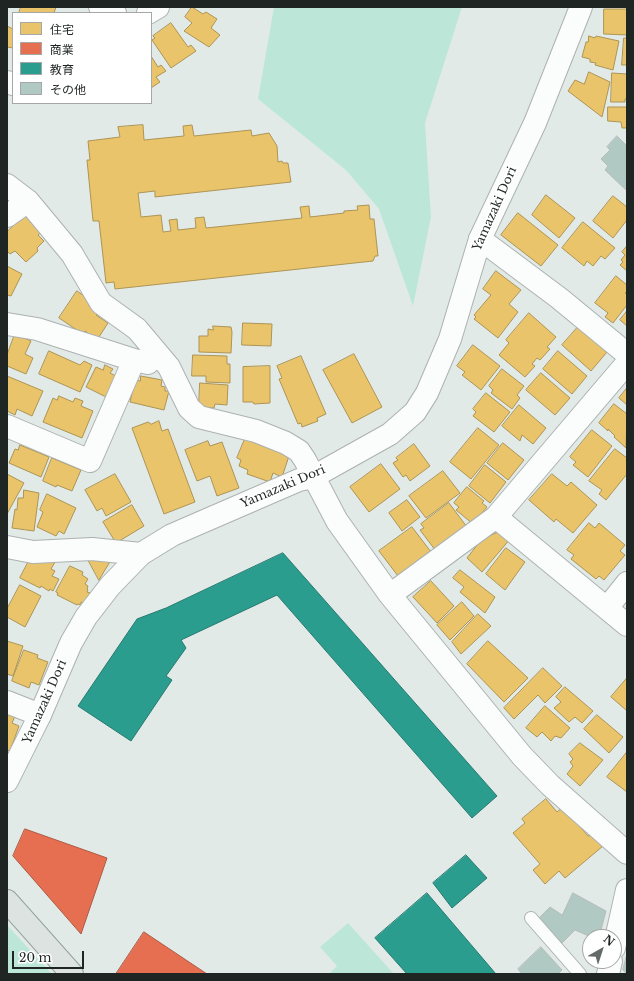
<!DOCTYPE html>
<meta charset="utf-8">
<style>
body{margin:0}
#map{position:relative;width:634px;height:981px;overflow:hidden;background:#e2eae8;font-family:"Libre Baskerville","Noto Sans JP",serif}
canvas{display:block}
.frame{position:absolute;inset:0;border:8px solid #1f2523;pointer-events:none}
.legend{position:absolute;left:12px;top:12px;width:140px;height:92px;box-sizing:border-box;background:#fff;border:1px solid #a5a8a7;margin:0;padding:5px 7px;list-style:none;font-size:12px;color:#1f2523}
.legend li{display:flex;align-items:center;gap:8px;height:20px}
.legend b{width:20px;border:1px solid #a5a8a7}
.north{position:absolute;left:582px;top:929px;width:40px;height:40px;box-sizing:border-box;background:#fff;border:1px solid #a5a8a7;border-radius:50%;rotate:39deg;font-size:11px;font-weight:700;line-height:16px;text-align:center;color:#1f2523}
.north::after{content:'';display:block;margin:auto;width:14px;height:18px;background:#636a68;clip-path:polygon(50% 0,100% 100%,50% 72%,0 100%)}
.scale{position:absolute;left:12px;top:951px;width:72px;height:18px;box-sizing:border-box;border:2px solid #1f2523;border-top:0;padding-left:5px;font-size:12px;line-height:14px;white-space:nowrap;color:#1f2523;-webkit-text-stroke:3px #fff;paint-order:stroke}
</style>
<div id="map">
<canvas width="634" height="981"></canvas>
<div class="frame"></div>
<ul class="legend">
<li><b style="height:11px;background:#e9c46a"></b>住宅</li>
<li><b style="height:11px;background:#e76f51"></b>商業</li>
<li><b style="height:11px;background:#2a9d8f"></b>教育</li>
<li><b style="height:11px;background:#b0c9c2"></b>その他</li>
</ul>
<div class="north">N</div>
<div class="scale">20 m</div>
</div>
<script>
const ctx = document.querySelector('canvas').getContext('2d');
ctx.lineJoin = 'round';
function fillPath(path, color) {
  ctx.fillStyle = color;
  ctx.fill(path, 'evenodd');
}
function strokePath(path, color, width, dash) {
  ctx.strokeStyle = color;
  ctx.lineWidth = width;
  ctx.lineCap = dash ? 'butt' : 'round';
  ctx.setLineDash(dash || []);
  ctx.stroke(path);
}
function drawText(font, color, halo, rows, align = 'center') {
  ctx.font = font + ' "Libre Baskerville",serif';
  ctx.lineWidth = 4;
  ctx.setLineDash([]);
  ctx.textBaseline = 'middle';
  ctx.strokeStyle = halo;
  ctx.fillStyle = color;
  for (const [text, x, y, turn = 0] of rows) {
    ctx.save();
    ctx.translate(x, y);
    ctx.rotate((+turn || 0) * Math.PI / 180);
    ctx.textAlign = isNaN(turn) ? turn : align;
    if (halo) ctx.strokeText(text, 0, 0);
    ctx.fillText(text, 0, 0);
    ctx.restore();
  }
}
fillPath(new Path2D(`
 M274 7H462L425 123 431 217 413 306 379 209 346 170 258 99Z
 M348 923 394 974H329L337 966 320 947Z
 M7 925 52 974H9L7 972Z`), '#bce7d8');
const homes = new Path2D(`
 M21 7H56L54 13H19Z
 M192 7 203 14 206 12 217 19 211 28 220 35 209 47 184 31 192 23 185 17Z
 M604 9H627V35L604 34Z
 M171 23 188 47 191 45 196 51 171 68 152 40 155 38 153 36Z
 M7 26 13 29V48L7 47Z
 M589 36 595 38 596 36 619 41 613 70 595 65 596 63 590 62V59L582 57 586 42H588Z
 M624 38H627V65H622Z
 M151 56 158 67 161 65 166 71 156 77 160 82 151 88Z
 M589 72 610 82 602 117 568 91 575 80 584 84Z
 M612 73 627 74V99H625V102H611Z
 M608 107H627V128H622L621 122 608 121Z
 M143 125 144 140 184 136 183 126 192 125 194 136 251 130 252 136 269 133 277 146 278 162 282 161 283 163H288L291 182 155 197V191L138 193 141 217 161 215 163 232 171 231 169 220 177 219 178 230 196 228 195 218 204 217 206 228 302 218 300 207 309 206 310 217 344 213V211L358 210 357 206 369 205 370 219H374L378 256H375L373 261 115 289 114 282 106 283 99 221H93L87 160H90L88 141 120 137 118 127Z
 M546 195 575 218 559 238 532 215Z
 M613 196 627 207V220L613 238 593 221Z
 M27 213 44 230 38 235 44 241 37 248 38 251 26 262 15 251 10 254 7 251V232Z
 M518 213 558 245 541 266 501 235Z
 M583 222 615 248 605 259 601 256 593 266 587 261 584 266 562 248Z
 M627 246V271L620 265 623 262 621 260 625 255 622 252Z
 M7 266 22 274 11 296 7 295Z
 M496 271 521 290 509 304 518 312 498 338 474 319 476 317 474 315 491 295 483 289Z
 M616 276 627 285V291L625 293 627 294V305L613 323 605 317 608 313 595 303Z
 M77 291 87 298 86 300 90 304 89 306 98 313 96 315 108 323 97 340 85 331 83 334 59 318Z
 M627 311V326L620 320Z
 M529 313 556 337 547 347 550 349 540 360 537 358 532 364 535 366 525 377 499 355 509 343 506 340Z
 M243 323 272 324 271 346 242 345Z
 M213 326 231 327 232 332 231 353 199 352V336H208V329L213 330Z
 M578 327 607 352 591 371 562 345Z
 M15 334 31 341 25 354 33 358 26 374 7 366V355Z
 M473 345 500 366 481 390 462 375 465 372 457 366Z
 M49 351 80 365 84 361 92 365 80 392 39 374Z
 M558 351 587 376 572 394 543 369Z
 M354 354 382 407 352 423 323 370Z
 M193 355 227 356V364H230V383L206 382V376H192Z
 M301 356 326 414 317 418 318 421 302 427 301 423 298 424 279 379 282 378 277 366Z
 M105 365 113 369 110 373 116 376 106 397 86 387 96 367 103 370Z
 M270 366V403L254 404 253 402H243V367Z
 M502 369 524 386 517 395 520 398 512 409 491 393 493 390 489 386Z
 M541 373 570 398 555 415 526 390Z
 M7 376 43 391 32 416 17 409 15 415 7 411Z
 M141 376 162 380 161 386 165 387V391H169L164 410 130 402 135 380 140 381Z
 M200 383 228 385 227 405 215 404 214 408 199 407Z
 M627 388V405L619 398Z
 M486 393 510 412 494 432 473 416 476 412 473 409Z
 M59 396 73 402 75 398 83 401 81 406 93 411 82 438 43 422 53 398 57 400Z
 M614 404 627 414 626 448 614 437 615 436 608 429V431L599 423Z
 M519 405 546 428 533 444 522 435 520 441 502 426Z
 M159 421 162 431 168 429 195 502 164 514 132 428 148 422 151 424Z
 M478 428 499 445 471 479 450 462Z
 M592 430 612 446 588 477 573 465 576 462 570 457Z
 M245 439 289 456 282 477 273 473 270 482 247 474 248 470 239 466 241 460 237 458Z
 M208 441 210 446 222 442 239 488 217 496 210 476 197 481 185 450Z
 M503 443 524 460 508 480 487 463Z
 M414 444 430 466 410 481 406 475 403 477 393 463 398 460 396 458Z
 M20 445 49 457 41 477 9 463 15 449 18 450Z
 M615 449 627 458V474L606 500 599 494 602 490 589 481Z
 M52 458 81 470 72 491 57 485 56 487 43 481Z
 M381 464 400 489 369 512 350 487Z
 M485 465 506 482 490 503 469 486Z
 M443 471 460 493 426 518 409 496Z
 M7 474 24 483 7 514Z
 M115 474 131 502 106 516 102 508 97 511 85 490Z
 M552 474 567 486 571 482 597 505 573 533 556 519 554 522 529 500Z
 M467 487 484 501 482 503 487 507 473 524 456 510 459 507 454 503Z
 M24 490 39 493 34 531 12 528 15 509 17 510 18 498H23Z
 M47 494 76 508 64 534 59 531 56 536 37 527 43 512 40 510Z
 M407 500 420 517 402 531 389 513Z
 M449 503 467 527 436 551 420 530 424 528 421 524Z
 M132 505 144 526 116 543 103 522Z
 M589 523 595 528 599 523 625 545 620 551 625 555 604 580 599 576 596 579 571 559 574 555 567 550Z
 M412 527 431 552 398 576 379 551Z
 M501 531 511 538 482 572 467 558 481 540Z
 M506 548 525 562 505 590 486 574Z
 M85 554 114 555 99 580Z
 M32 555 45 557 55 562 51 569 55 571 52 576 59 579 53 591 50 589 49 591 41 586 40 588 20 578Z
 M70 566 83 572 82 575 88 579 85 584 88 586 87 589 88 590 87 592 90 593 84 604 81 602V605L78 604 77 605 57 595 58 593 56 592Z
 M460 570 495 597 485 613 460 592 464 587 453 578Z
 M431 581 454 606 437 623 413 597Z
 M20 585 41 596 25 627 7 617V609Z
 M462 602 474 616 450 640 437 625Z
 M478 614 491 626 461 654 452 642Z
 M7 641 23 646 13 676 7 674Z
 M488 641 528 678 504 702 467 664Z
 M24 650 38 655 37 658 48 662 39 685 31 682 29 688 12 681Z
 M543 668 562 686 545 703 538 695 514 719 504 708Z
 M627 678V708L626 710 611 697Z
 M565 687 593 711 582 723 575 717 569 722 554 708 561 702 556 697Z
 M545 706 570 728 561 738 555 736 551 741 542 732 537 737 526 728Z
 M7 713 15 716 12 723 19 726 10 751 7 750Z
 M597 715 623 737 609 753 584 729Z
 M580 743 603 760 580 786 567 774 573 766 570 762 573 759 569 754Z
 M627 752V792L607 777Z
 M546 799 557 812 563 807 588 836 593 835 603 846 565 878 559 871 545 884 533 870 540 864 513 833 525 823 522 819Z`);
fillPath(homes, '#e9c46a');
strokePath(homes, '#ac9455', 1);
const shops = new Path2D(`
 M25 829 107 858 81 934 13 856Z
 M144 932 207 974H116Z`);
fillPath(shops, '#e76f51');
strokePath(shops, '#ab5943', 1);
const schools = new Path2D(`
 M283 553 497 796 472 818 277 595 181 640 186 648 166 676 172 680 131 741 78 706 137 619 166 608Z
 M466 855 487 878 452 908 433 883Z
 M427 893 496 974H407L375 938Z`);
fillPath(schools, '#2a9d8f');
strokePath(schools, '#27796f', 1);
const building = new Path2D(`
 M617 136 627 146V191L605 170 608 166 601 159 610 150 607 147Z
 M573 893 606 911 601 930 606 932 603 937H591L575 930 562 943 539 918 550 907 562 915Z
 M541 947 562 970 558 974H522L518 969Z
 M627 954V974L623 970Z`);
fillPath(building, '#b0c9c2');
strokePath(building, '#b6bcba', 1);
const service = new Path2D(`
 M531 918 580 974`);
const minor = new Path2D(`
 M100 7 115 13
 M148 13 158 7
 M7 82 13 84
 M7 185 28 201 7 216
 M28 201 72 254 101 303 137 329 169 367 189 408 199 417 256 431 286 443 299 451 305 460 337 521 390 595 522 756 550 785 627 853
 M480 239 559 298 627 354
 M7 324 37 329 134 360 148 363
 M7 426 90 461 134 360
 M496 517 627 625
 M7 547 33 552 92 549 141 554
 M390 595 496 517 627 363
 M607 608 627 583
 M7 702 40 715
 M614 948 627 890
 M608 974 611 961`);
const tertiary = new Path2D(`
 M7 781 40 715 71 643 86 617 110 586 141 554 172 535 299 480 313 477 390 434 415 412 427 393 450 339 480 239 535 123 581 7`);
const primary = new Path2D(`
 M7 901 72 974`);
strokePath(service, '#acb2b0', 14);
strokePath(minor, '#acb2b0', 24);
strokePath(tertiary, '#acb2b0', 24);
strokePath(primary, '#93a19d', 24);
strokePath(service, '#fbfcfc', 12);
strokePath(minor, '#fbfcfc', 22);
strokePath(tertiary, '#fbfcfc', 22);
strokePath(primary, '#dde3e1', 22);
drawText('12px', '#1f2523', '#fff', [
 ["Yamazaki Dori",495,209,-66],
 ["Yamazaki Dori",283,487,-23],
 ["Yamazaki Dori",45,702,-66]
]);
</script>
